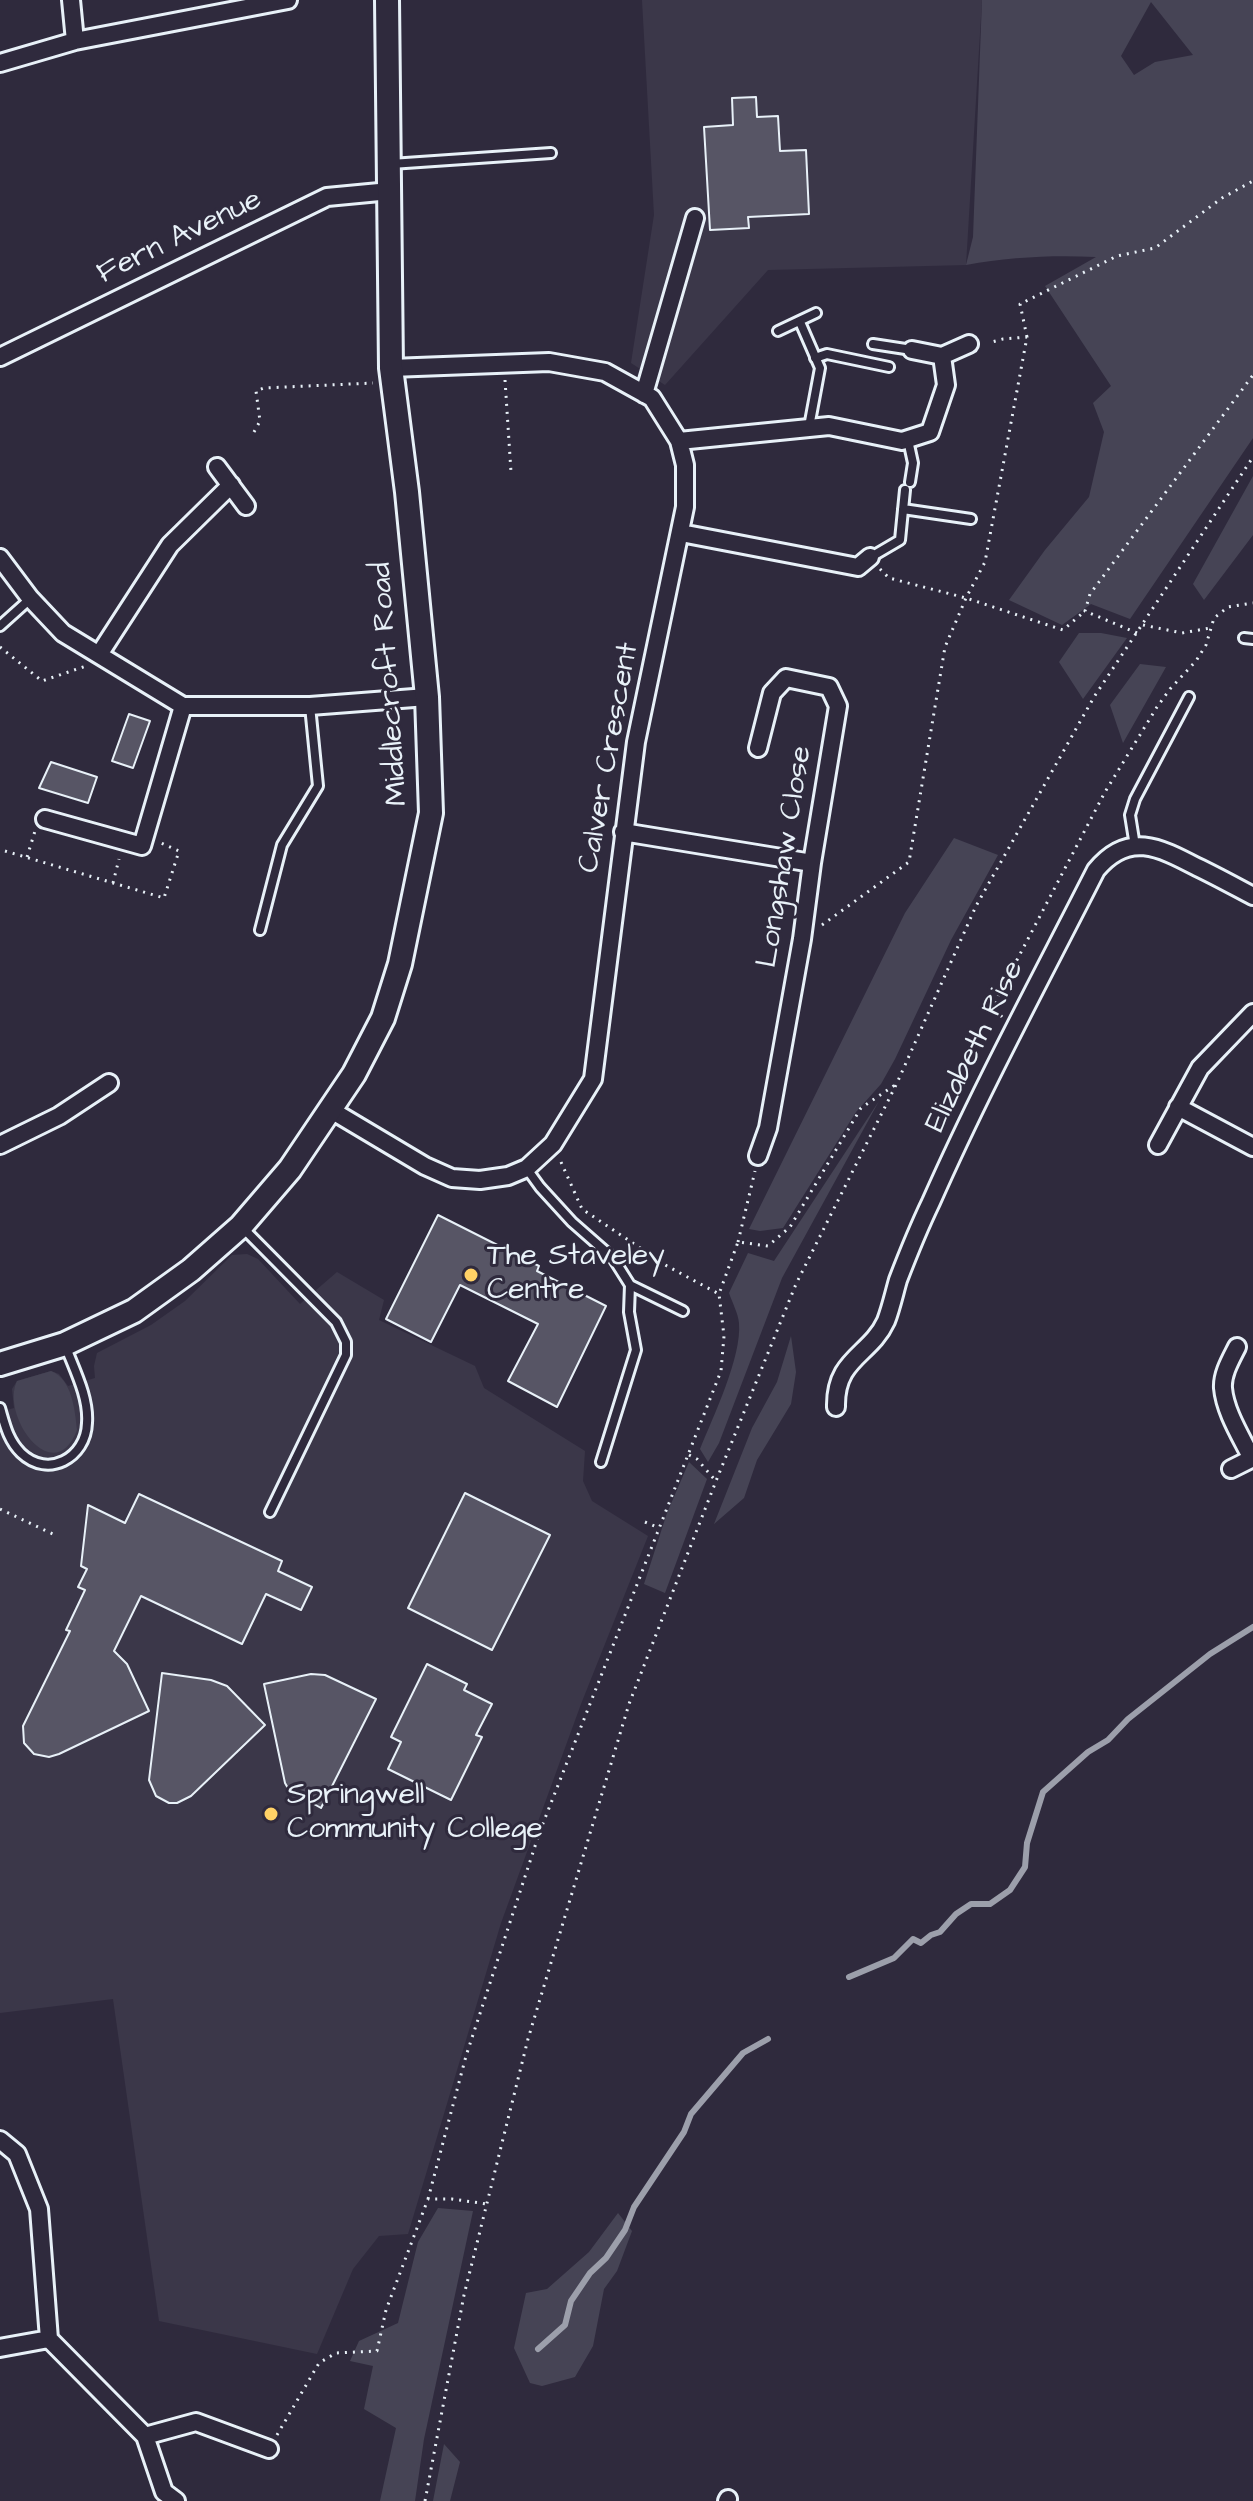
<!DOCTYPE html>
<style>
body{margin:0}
canvas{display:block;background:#2f2a3d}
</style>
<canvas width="1253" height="2501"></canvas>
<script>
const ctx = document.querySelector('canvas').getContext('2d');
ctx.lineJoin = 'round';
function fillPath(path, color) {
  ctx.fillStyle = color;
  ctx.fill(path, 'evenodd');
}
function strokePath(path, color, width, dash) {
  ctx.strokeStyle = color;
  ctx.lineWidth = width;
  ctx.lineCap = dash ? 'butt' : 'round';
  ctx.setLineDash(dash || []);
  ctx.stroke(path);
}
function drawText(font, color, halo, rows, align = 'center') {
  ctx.font = font + ' "Architects Daughter",sans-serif';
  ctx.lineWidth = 6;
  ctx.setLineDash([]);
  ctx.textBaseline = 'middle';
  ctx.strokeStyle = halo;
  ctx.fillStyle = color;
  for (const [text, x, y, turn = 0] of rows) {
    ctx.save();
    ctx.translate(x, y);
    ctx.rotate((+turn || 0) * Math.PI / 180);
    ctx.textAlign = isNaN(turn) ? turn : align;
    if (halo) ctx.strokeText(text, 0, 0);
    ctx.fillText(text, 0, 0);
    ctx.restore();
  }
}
fillPath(new Path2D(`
 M642 0H982L966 265 768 270 665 385 631 363 654 215Z
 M247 1254 258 1259 300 1304 337 1272 384 1300 379 1320 475 1366 484 1388 585 1451 583 1481 592 1501 648 1536 581 1704 501 1923 408 2234 379 2236 353 2269 317 2354 159 2321 113 1999 0 2013V1412L14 1408 12 1389 17 1381 51 1371 59 1374 68 1386 95 1378 94 1366 97 1353 151 1325 185 1301 232 1255Z`), '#3b3749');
fillPath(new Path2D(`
 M982 0H1253V438L1130 619 1091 604 1062 625 1009 600 1045 550 1089 497 1104 432 1093 403 1111 386 1045 286 1096 257C1052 255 1010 257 966 265L973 237ZM1151 2 1193 55 1155 62 1134 75 1121 56Z
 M1253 476V535L1204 600 1193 584Z
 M1079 633H1101L1127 638 1083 699 1059 662Z
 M1140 664 1166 667 1123 743 1110 705Z
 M954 838 998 855 951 940 895 1059 881 1084 856 1112 783 1228 760 1231 749 1229 905 913Z
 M879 1101 782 1278 719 1443 708 1462 700 1449C713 1417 742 1357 739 1323 738 1313 732 1302 729 1293L748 1253 774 1261Z
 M791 1336 796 1372 791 1404 757 1460 744 1498 714 1524 752 1428 777 1382Z
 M51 1371C72 1379 75 1410 77 1430 54 1490 0 1416 17 1381Z
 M689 1462 707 1479 665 1593 644 1584 667 1513Z
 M438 2208 473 2211 424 2439 415 2501H380L396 2428 364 2409 373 2366 350 2361 359 2341 398 2323 418 2242Z
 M618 2213 632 2231 617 2271 604 2289 593 2346 575 2377 542 2386 530 2383 514 2348 526 2293 547 2289 589 2252Z
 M444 2444 460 2462 450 2501H433Z`), '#464455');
strokePath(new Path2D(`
 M849 1977 894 1958 913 1939 921 1943 931 1935 940 1932 956 1914 971 1904H990L1010 1890 1025 1867 1027 1843 1043 1792 1088 1752 1108 1740 1128 1719 1210 1654 1253 1627
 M538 2349 565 2325 571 2301 590 2273 606 2258 625 2230 634 2207 684 2132 691 2114 743 2053 768 2039`), '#9c9fab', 6);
const building = new Path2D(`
 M756 97 757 117 778 116 780 151 806 150 809 214 748 217 749 228 710 230 704 127 733 125 732 98Z
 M129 714 150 721 133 768 112 761Z
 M51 762 97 777 88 803 39 788Z
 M438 1215 539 1266 537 1271 606 1306 557 1407 508 1381 538 1324 460 1285 431 1342 386 1319Z
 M465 1493 550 1535 492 1650 408 1608Z
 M139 1494 282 1561 278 1571 312 1587 301 1610 266 1594 242 1644 141 1596 114 1651 127 1664 149 1711 59 1754 49 1757 34 1754 24 1743 23 1726 70 1631 66 1630 85 1590 78 1587 87 1569 81 1566 88 1505 125 1523Z
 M427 1664 467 1684 464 1690 492 1704 476 1735 482 1737 451 1800 388 1769 401 1742 391 1737Z
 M162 1673 211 1680 227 1686 265 1725 191 1796 177 1803H169L156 1796 149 1780Z
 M311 1674 325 1675 376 1699 321 1808 289 1790 285 1783 264 1684Z`);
fillPath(building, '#575565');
strokePath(building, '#e8f1f8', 2);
const service = new Path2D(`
 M391 164 551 153
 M800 322 820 368 809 427
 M778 331 816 313
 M873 344 912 350
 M815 358 827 354 889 367
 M908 440 913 463 910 482
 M903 509 971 519
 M871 557 900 540 905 490
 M0 626 30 599
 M1244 638 1253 639
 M1135 846 1130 815 1135 799 1189 697
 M260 930 282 845 318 786 310 706
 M527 1169 540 1187 572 1222 613 1258 630 1285 683 1311
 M241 1226 336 1322 346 1342V1355L270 1512
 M0 1408C5 1425 8 1440 21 1453 48 1479 86 1458 87 1423 89 1397 74 1369 65 1345
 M601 1462 636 1350 629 1312 630 1285`);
const minor = new Path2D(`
 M71 0 75 41
 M0 63 75 41 288 0
 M912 350 942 356 969 344
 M0 357 327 197 390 191
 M644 394 695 218
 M679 441 829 426 902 441 930 432 946 385 942 356
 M217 467 246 506
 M681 533 858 567 870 557
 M0 558 30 598 63 633 183 706H310L427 697
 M100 653 170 545 231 485
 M758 748 772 693 786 678 829 687 838 706 812 863 802 939 768 1128 758 1156
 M45 819 142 846 183 706
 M623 832 812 863
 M1178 1107 1253 1147
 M331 1110 425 1166 452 1178 480 1180 508 1176 527 1168 553 1144 593 1079 636 742 685 507V465L679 441 652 398 605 372 549 362 391 368
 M0 1145 59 1116 109 1083
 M1158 1145 1200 1068 1253 1013
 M1237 1347C1231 1359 1222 1374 1223 1388 1225 1412 1242 1438 1252 1459
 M836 1407C835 1358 870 1356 886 1321 891 1308 894 1294 898 1280 908 1254 919 1227 931 1202 981 1089 1040 980 1096 870 1128 831 1159 847 1197 867 1216 876 1234 886 1253 896
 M1231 1469 1253 1458
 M0 2140 17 2154 39 2209 49 2339 145 2436 164 2492 176 2501
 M0 2348 49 2339
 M145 2436 196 2422 269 2449
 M727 2501 728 2499`);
const tertiary = new Path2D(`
 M0 1364 65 1344 134 1311 191 1270 241 1226 290 1169 354 1074 383 1018 400 964 431 813 427 697 407 492 391 368 387 0`);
strokePath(service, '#e8f1f8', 14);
strokePath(minor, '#e8f1f8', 22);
strokePath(tertiary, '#e8f1f8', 28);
strokePath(new Path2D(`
 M1027 337 1020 304 1117 256 1155 248 1222 198 1253 181
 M505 380 511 472
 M254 432 260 421 256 391 264 388 373 383
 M880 569 889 578 966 598 1063 630 1085 611
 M1143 625 1182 633 1210 628
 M1137 633 1085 611 1090 594 1253 375
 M0 647 42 681 86 666
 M5 851 164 898 179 851 159 842
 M27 857 35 831
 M113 883 119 859
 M822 925 909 862 945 647 966 598 985 562 1027 337 1003 339 988 343
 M1002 1017 995 1008 997 998 1105 792 1157 707 1170 689 1196 661 1206 645 1214 618 1228 607 1253 603
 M561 1162 582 1209 667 1266 719 1294
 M738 1242 755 1171
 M689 1455 697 1459 714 1479
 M0 1509 57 1536
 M645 1522 659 1528
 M428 2199 466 2056 540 1831 721 1371 724 1336 719 1294 738 1242 768 1246 790 1227 861 1108 895 1085
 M277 2435 319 2363 336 2353 377 2351 386 2310 428 2199H452L487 2204
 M425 2501 464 2295 528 2039 629 1704 716 1481 796 1284 897 1083 976 906 1094 697 1253 457`), '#e8f1f8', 3, [2, 6]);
strokePath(service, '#2f2a3d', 8);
strokePath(minor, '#2f2a3d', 16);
strokePath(tertiary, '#2f2a3d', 22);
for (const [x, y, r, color] of [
 [471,1275,8,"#ffd166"],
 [271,1814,8,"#ffd166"]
]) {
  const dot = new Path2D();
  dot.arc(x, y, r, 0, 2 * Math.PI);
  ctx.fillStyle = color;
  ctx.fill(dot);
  strokePath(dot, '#2f2a3d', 3);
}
drawText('30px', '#e8f1f8', '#2f2a3d', [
 ["Fern Avenue",180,238,-26],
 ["Middlecroft Road",391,684,-94],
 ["Calver Crescent",610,758,-80],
 ["Longshaw Close",786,857,-81],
 ["Elizabeth Rise",976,1047,-64]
]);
drawText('30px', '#e8f1f8', '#2f2a3d', [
 ["The Staveley",487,1258],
 ["Centre",487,1292],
 ["Springwell",287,1797],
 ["Community College",287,1831]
], 'left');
</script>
